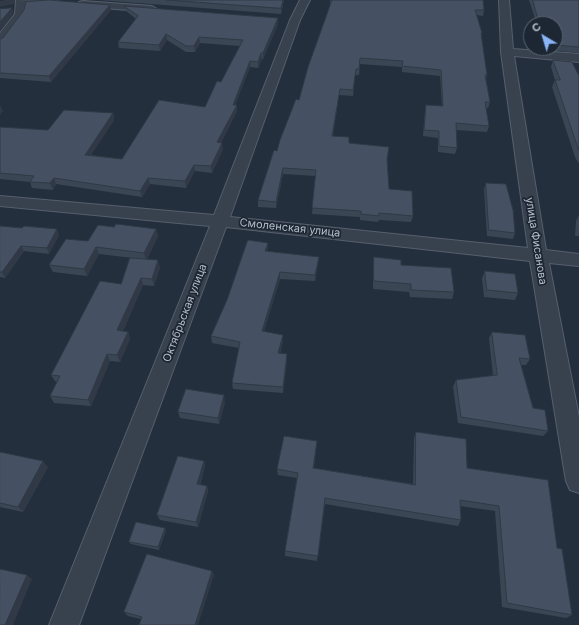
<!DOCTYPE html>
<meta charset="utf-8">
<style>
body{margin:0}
#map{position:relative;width:579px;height:625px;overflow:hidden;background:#242f3e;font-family:Inter,sans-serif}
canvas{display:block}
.north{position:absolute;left:523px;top:16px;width:40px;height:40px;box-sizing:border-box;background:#1d2633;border:1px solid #59626f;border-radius:50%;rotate:322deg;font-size:11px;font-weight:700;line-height:16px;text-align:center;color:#b4bcc9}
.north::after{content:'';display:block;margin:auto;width:14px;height:18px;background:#8ab4f8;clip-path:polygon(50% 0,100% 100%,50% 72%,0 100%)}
</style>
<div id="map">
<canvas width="579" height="625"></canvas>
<div class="north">С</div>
</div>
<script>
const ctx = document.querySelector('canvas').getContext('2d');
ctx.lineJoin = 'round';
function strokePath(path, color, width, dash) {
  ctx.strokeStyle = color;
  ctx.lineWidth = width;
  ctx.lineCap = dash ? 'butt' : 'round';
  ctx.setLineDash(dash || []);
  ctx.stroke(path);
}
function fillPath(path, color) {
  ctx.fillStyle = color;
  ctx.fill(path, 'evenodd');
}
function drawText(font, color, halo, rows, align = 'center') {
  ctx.font = font + ' Inter,sans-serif';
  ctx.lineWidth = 3.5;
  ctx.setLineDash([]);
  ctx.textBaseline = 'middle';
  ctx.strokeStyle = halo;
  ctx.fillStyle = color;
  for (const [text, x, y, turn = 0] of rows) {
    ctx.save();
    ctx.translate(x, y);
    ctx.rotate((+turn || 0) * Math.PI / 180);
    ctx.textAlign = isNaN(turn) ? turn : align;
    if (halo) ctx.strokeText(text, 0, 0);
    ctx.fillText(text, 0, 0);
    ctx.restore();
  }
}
const minor = new Path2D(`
 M16 0 58 1 53 4 26 6 25 14 4 43 0 44V33L15 14Z
 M300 0H310L300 20 230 217 528 248 501 52 499 0H509L513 49 579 54V62L514 56 546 250 579 254V266L549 263 579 417V493L570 490 566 481 530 261 226 227 79 625H49L210 226 0 206V196L214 215 290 20Z
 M83 1 152 6 157 9 152 12 79 6 78 4 79 2Z`);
strokePath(minor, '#565f6c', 2);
fillPath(minor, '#38414e');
fillPath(new Path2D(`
 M98 0H284L281 14Z
 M330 0 484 10 483 16 477 15 482 33 481 37 487 75 486 79 490 102 488 108H486L489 126 487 132 456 130 457 148 455 154 438 152V138L423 136 425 111 426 105 442 106 440 76 402 72V67L360 64 359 75H355L353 96 339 95 333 136 387 159 389 189 413 216 411 222 379 220 378 222 360 220V217L312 214 316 176 283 174 276 208 258 207V200L277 151 299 100 330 6Z
 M529 0H579V53L549 50 548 48H555V24H537Z
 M124 6 278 24 263 59H262L258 68 250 67 235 105 237 111 221 143 223 149 212 173 195 171 186 188 150 184 142 197 56 184 53 190 32 188 30 182 0 179V127L48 130 113 113 114 120 91 155 122 159 205 107 221 82 240 46 200 43 195 52H186L167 40 160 51 119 48 118 42 136 19 126 11Z
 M111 10 51 82 0 78V39Z
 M553 60 579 76V164L575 157 552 87 555 80 551 67Z
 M486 183 515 233 513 239 487 236 484 189Z
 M579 215V236H575L576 221Z
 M0 226 59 235 49 254 24 251 5 278 0 277Z
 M114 227 156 229 158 236 147 259 160 267 154 286 143 285 123 331 128 332 130 339 120 362 110 361 91 406 54 403 50 396 57 382 55 381 51 375 121 284 133 258 99 254 87 276 53 272 49 265 88 241Z
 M268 243 267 251 318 263 315 281 280 279 264 331 283 341 280 354 287 360 283 393 233 389 232 383 239 348 212 343 211 336Z
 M374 257 401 265 454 292 452 299 410 297 409 292 373 289V265Z
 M485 271 518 293 515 300 484 297 482 278Z
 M492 332 530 359 526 365H521L533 408 548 431 543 436 458 423 453 387 456 380 493 376 489 338Z
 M225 402 219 424 180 418 178 412Z
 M416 432 467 468 557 548 572 615 566 618 502 607 495 511 460 506 461 520 458 526 325 504 317 561 285 556V551L297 478 278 475 277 469 317 441 314 468 413 484 414 438Z
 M0 452 48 467 23 512 0 507Z
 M204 461 205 466 200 485 207 486 208 491 198 527 160 520 157 515Z
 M165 528 166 531 159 550 131 544 129 542Z
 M212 571 214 575 141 619 128 616 124 612Z`), '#3b4654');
fillPath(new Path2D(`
 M5 0H15L14 4 0 7V1Z
 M283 0H284L281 14V8Z
 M110 5 111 10 51 82 49 76Z
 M12 8 14 13 0 31V22Z
 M278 18V24L263 59V53Z
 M166 34 167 40 160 51 159 45Z
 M199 37 200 43 195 52 194 46Z
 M261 53 262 59 258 68V62Z
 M250 61V67L233 111V105Z
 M340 89 339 95 332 142V136Z
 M0 105 3 111 0 115Z
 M237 105V111L218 149 217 142Z
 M113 113 114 120 87 161 85 155Z
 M222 143 223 149 212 173 211 166Z
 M194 165 195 171 186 188 185 181Z
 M283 168V174L276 208V202Z
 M54 178 56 184 53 190 50 183Z
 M148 178 150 184 142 197 140 191Z
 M57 229 59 235 49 254 47 248Z
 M156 229 158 236 146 260 144 253Z
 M268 243V249L266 257 265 251Z
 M21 246 24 251 5 278 2 272Z
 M96 247 99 254 87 276 84 269Z
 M319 257 315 281V275Z
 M158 260 160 267 154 286 152 279Z
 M280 272V279L262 337V331Z
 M141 278 143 285 120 337 117 330Z
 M128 332 130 339 120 362 117 355Z
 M283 335V341L278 360V353Z
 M107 354 110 361 91 406 88 400Z
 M287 354V360L283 393V387Z
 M224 395 225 402 219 424 218 418Z
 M43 461 48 467 23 512 18 507Z
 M204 461 205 466 198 489 197 484Z
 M207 486 208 491 198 527 196 522Z
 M165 528 166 531 159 550 158 547Z
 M212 571 214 575 198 625H195Z
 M27 575 32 579 13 625H5Z`), '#303945');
const building = new Path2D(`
 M49 0 110 5 49 76 0 73V39L3 38 24 10 26 2Z
 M167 0H283L281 8Z
 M330 0H483L484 10H475L482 33H481L487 75H485L490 102H485L489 126 456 123 457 148 439 146V131L424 130 426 105 443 106 441 70 402 66 403 61 360 58 359 69H356L353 90 340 89 332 136 349 137V143L389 147 387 159 389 189 412 191 413 216 379 213V216L361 214V211L312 208 316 170 283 168 276 202 258 200 274 150 277 151 280 140 296 99 299 100 308 67 332 0Z
 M533 0H579V47L555 45V24H543L541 18H538Z
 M124 6 278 18 263 53H261L258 62 250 61 233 105H237L217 142 222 143 211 166 194 165 185 181 148 178 140 191 54 178 50 183 30 182 34 176 0 173V127L48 130 64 110 113 113 85 155 122 159 159 100 205 107 217 81 221 82 243 40 199 37 194 46H186L166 34 159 45 118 42 138 16Z
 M12 8 0 22V9Z
 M553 60 572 62 579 76V151L555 80H560Z
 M486 183 506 184 513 210 515 233 489 230Z
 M116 224 156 229 144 253 96 247 84 269 49 265 66 239 88 241 98 225 114 227Z
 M0 226 22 228 24 226 57 229 47 248 21 246 2 272H0Z
 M248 240 268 243 265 251 319 257 315 275 280 272 262 331 283 335 278 353 287 354 283 387 232 383 240 342 211 336 227 300Z
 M374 257 401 260V265L451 268 454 292 411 290V284L374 281Z
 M130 258 158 260 152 279 141 278 117 330 128 332 117 355 107 354 88 400 50 396 60 376 51 375 100 281 121 284Z
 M485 271 515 274 518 293 487 290Z
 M492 332 525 335 530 359 519 358 533 408 545 410 548 431 461 417 456 380 497 375Z
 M186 389 224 395 218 418 178 412Z
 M416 432 466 439 467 468 548 480 557 548 562 549 572 615 507 603 499 506 460 500 461 520 325 498 318 556 285 551 298 473 277 469 284 436 317 441 313 468 415 485Z
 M0 452 43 461 18 507 0 503Z
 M178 456 204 461 197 484 207 486 196 522 157 515Z
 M136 522 165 528 158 547 129 542Z
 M147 554 212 571 195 625H139L142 617 124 612Z
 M0 569 27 575 5 625H0Z`);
fillPath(building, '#455162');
strokePath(building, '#303945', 1);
drawText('11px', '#b4bcc9', '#1d2633', [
 ["Смоленская улица",290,228,6],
 ["улица Фисанова",536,241,81],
 ["Октябрьская улица",185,313,-69]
]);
</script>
